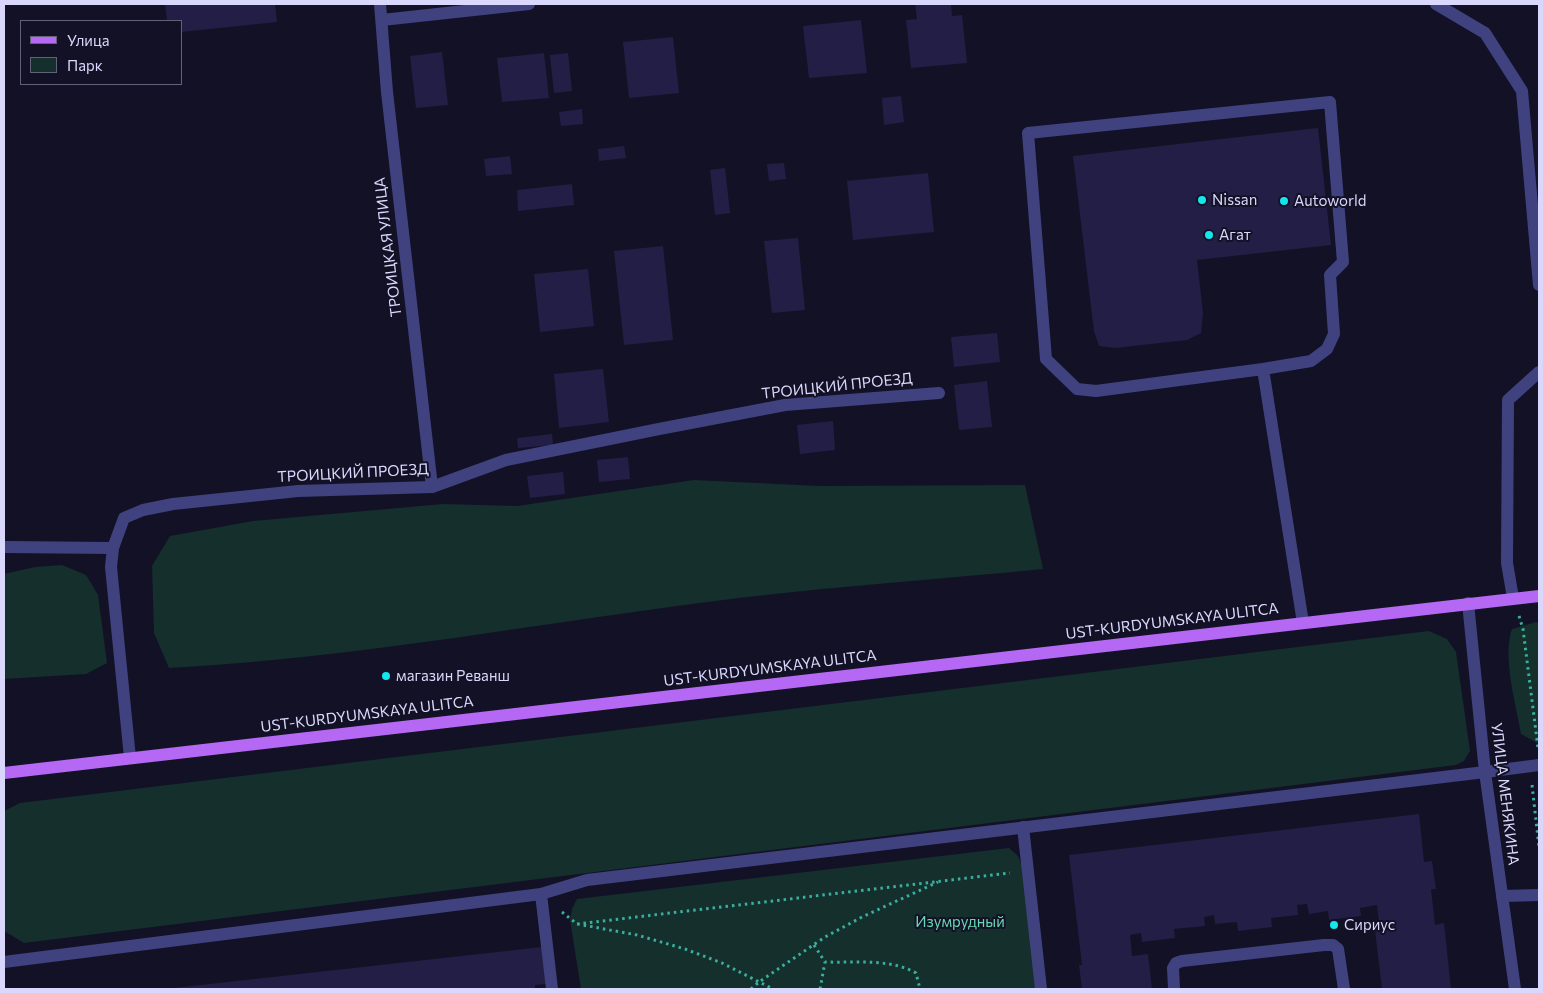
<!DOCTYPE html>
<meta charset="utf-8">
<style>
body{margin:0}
#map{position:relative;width:1543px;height:993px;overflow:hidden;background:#131125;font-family:Commissioner,sans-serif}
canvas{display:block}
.frame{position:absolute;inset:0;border:5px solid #d9d8fc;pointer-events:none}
.legend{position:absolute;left:20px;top:20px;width:162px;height:65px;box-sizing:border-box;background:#131125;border:1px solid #62617b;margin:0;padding:6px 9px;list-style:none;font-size:15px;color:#d9d8fc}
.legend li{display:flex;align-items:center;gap:10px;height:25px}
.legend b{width:25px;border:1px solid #62617b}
</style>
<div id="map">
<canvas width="1543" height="993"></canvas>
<div class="frame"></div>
<ul class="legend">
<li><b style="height:6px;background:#b568f3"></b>Улица</li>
<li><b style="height:14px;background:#142f2c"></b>Парк</li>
</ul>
</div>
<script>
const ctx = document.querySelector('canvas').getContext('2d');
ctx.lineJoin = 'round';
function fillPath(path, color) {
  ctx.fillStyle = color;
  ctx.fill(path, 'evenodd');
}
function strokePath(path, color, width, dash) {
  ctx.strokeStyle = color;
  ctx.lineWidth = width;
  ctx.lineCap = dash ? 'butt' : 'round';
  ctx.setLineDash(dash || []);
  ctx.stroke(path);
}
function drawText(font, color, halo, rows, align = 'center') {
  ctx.font = font + ' Commissioner,sans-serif';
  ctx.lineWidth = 4;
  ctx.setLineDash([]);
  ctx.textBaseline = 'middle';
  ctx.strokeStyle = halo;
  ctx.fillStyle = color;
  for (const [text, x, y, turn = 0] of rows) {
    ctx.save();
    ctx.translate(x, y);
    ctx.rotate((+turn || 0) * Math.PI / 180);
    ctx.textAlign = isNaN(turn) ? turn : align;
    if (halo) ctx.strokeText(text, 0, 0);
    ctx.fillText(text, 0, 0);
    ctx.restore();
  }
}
fillPath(new Path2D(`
 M694 480 820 486 1025 485 1043 569C942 579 840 586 739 598 549 621 360 658 169 668L154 633 152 566 170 536 253 521 443 504 517 506Z
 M62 565 86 575 98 595 107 663 86 674 4 679V574L35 567Z
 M1536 622 1539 623V744L1521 734C1516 704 1502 657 1512 629Z
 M1429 631 1447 639 1456 652 1470 751 1464 761 1456 765 24 943 4 931V811L20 803Z
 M1009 848 1018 856 1022 866 1036 989H581L570 920 572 909 577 899Z`), '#142f2c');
fillPath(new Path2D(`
 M165 4H275L277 22 181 32V21H167Z
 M915 4H951L952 16 962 15 967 63 911 68 906 20 917 19Z
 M861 20 867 73 809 78 803 26Z
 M673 37 679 93 629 98 623 42Z
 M442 52 448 105 416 108 410 56Z
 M544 53 549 98 502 102 497 58Z
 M568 53 572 91 554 93 550 55Z
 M901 96 904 122 884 125 882 98Z
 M582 109 583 124 561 126 559 112Z
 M1318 128 1331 245 1197 260 1203 313 1201 333 1187 340 1115 348 1099 346 1094 331 1073 156Z
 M624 146 626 158 599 161 598 149Z
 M510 156 512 174 486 176 484 159Z
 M784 163 786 179 769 181 767 164Z
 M725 168 730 213 715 215 710 170Z
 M928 173 934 232 853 240 847 181Z
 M572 184 574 205 518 211 517 190Z
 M798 238 805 310 772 313 764 241Z
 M663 246 673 340 624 345 614 251Z
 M588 269 594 326 540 332 534 274Z
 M997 333 1000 362 954 367 951 337Z
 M603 369 609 422 559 428 554 374Z
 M987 381 992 427 959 430 954 385Z
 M833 421 835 450 800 454 797 425Z
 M552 434 553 445 518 448 517 438Z
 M628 457 630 479 599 482 597 460Z
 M563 472 565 494 530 498 527 476Z
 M1419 814 1424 862 1432 861 1436 889H1431L1435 925 1444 923 1451 989H1382L1375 930H1380L1377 905 1360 908 1361 916 1329 920 1328 911 1309 914 1307 904 1297 905 1298 915 1271 918 1272 927 1238 931 1237 922 1215 924 1214 915 1204 917 1205 926 1174 929 1175 938 1142 942 1141 933 1130 935 1132 956 1148 954 1152 989H1082L1079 965H1082L1069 855Z
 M542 947 546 984 535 985V989H174V988Z`), '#231e45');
strokePath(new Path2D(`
 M1519 616 1523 629 1538 748
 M1532 785 1539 847
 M562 912 577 924 637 935 685 949 722 963 773 989
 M577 924 1010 873
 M814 945 825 962C855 963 889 958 916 973L920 989
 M751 989 759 982 825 937 862 917 938 882
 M820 989 825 962`), '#39af9f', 3, [2.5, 4]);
strokePath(new Path2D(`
 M1263 369 1311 361 1327 349 1334 334 1330 275 1343 262 1330 102 1028 133 1046 359 1077 389 1096 391 1263 369 1303 623
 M4 547 113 548
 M1485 772 1539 765
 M1023 827 1041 989
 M541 894 552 989
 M1502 896 1539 895
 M1174 989 1173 968 1176 963 1182 961 1324 945H1333L1338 949 1344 989`), '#404280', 12);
strokePath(new Path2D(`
 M380 4 387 92 432 487
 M1436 4 1485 33 1522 91 1539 285
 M382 20 529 4
 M1513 598 1507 563 1508 400 1539 372
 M1468 603 1485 772 1515 989
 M130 758 111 567 113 548 124 518 143 510 173 504 298 491 432 487 506 460 659 429 785 405 939 393
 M4 962 541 894 587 880 1485 772`), '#404280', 12);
strokePath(new Path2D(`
 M4 773 1539 596`), '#b568f3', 12);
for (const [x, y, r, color] of [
 [1202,200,5,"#13e7ed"],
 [1284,201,5,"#13e7ed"],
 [1209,235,5,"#13e7ed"],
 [386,676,5,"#13e7ed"],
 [1334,925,5,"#13e7ed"]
]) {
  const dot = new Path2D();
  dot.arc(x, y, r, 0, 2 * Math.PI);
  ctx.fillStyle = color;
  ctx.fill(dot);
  strokePath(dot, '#131125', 2);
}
drawText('15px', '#d9d8fc', '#131125', [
 ["Nissan",1212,200],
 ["Autoworld",1294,201],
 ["Агат",1219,235],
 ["магазин Реванш",396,676],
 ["Сириус",1344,925]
], 'left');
drawText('15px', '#d9d8fc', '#131125', [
 ["ТРОИЦКАЯ УЛИЦА",388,247,-97],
 ["ТРОИЦКИЙ ПРОЕЗД",837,386,-6],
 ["ТРОИЦКИЙ ПРОЕЗД",353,473,-3],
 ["UST-KURDYUMSKAYA ULITCA",1172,621,-7],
 ["UST-KURDYUMSKAYA ULITCA",770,668,-7],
 ["UST-KURDYUMSKAYA ULITCA",367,714,-7],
 ["УЛИЦА МЕНЯКИНА",1505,794,83]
]);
drawText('15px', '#69d7b3', '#131125', [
 ["Изумрудный",960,922]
]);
</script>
